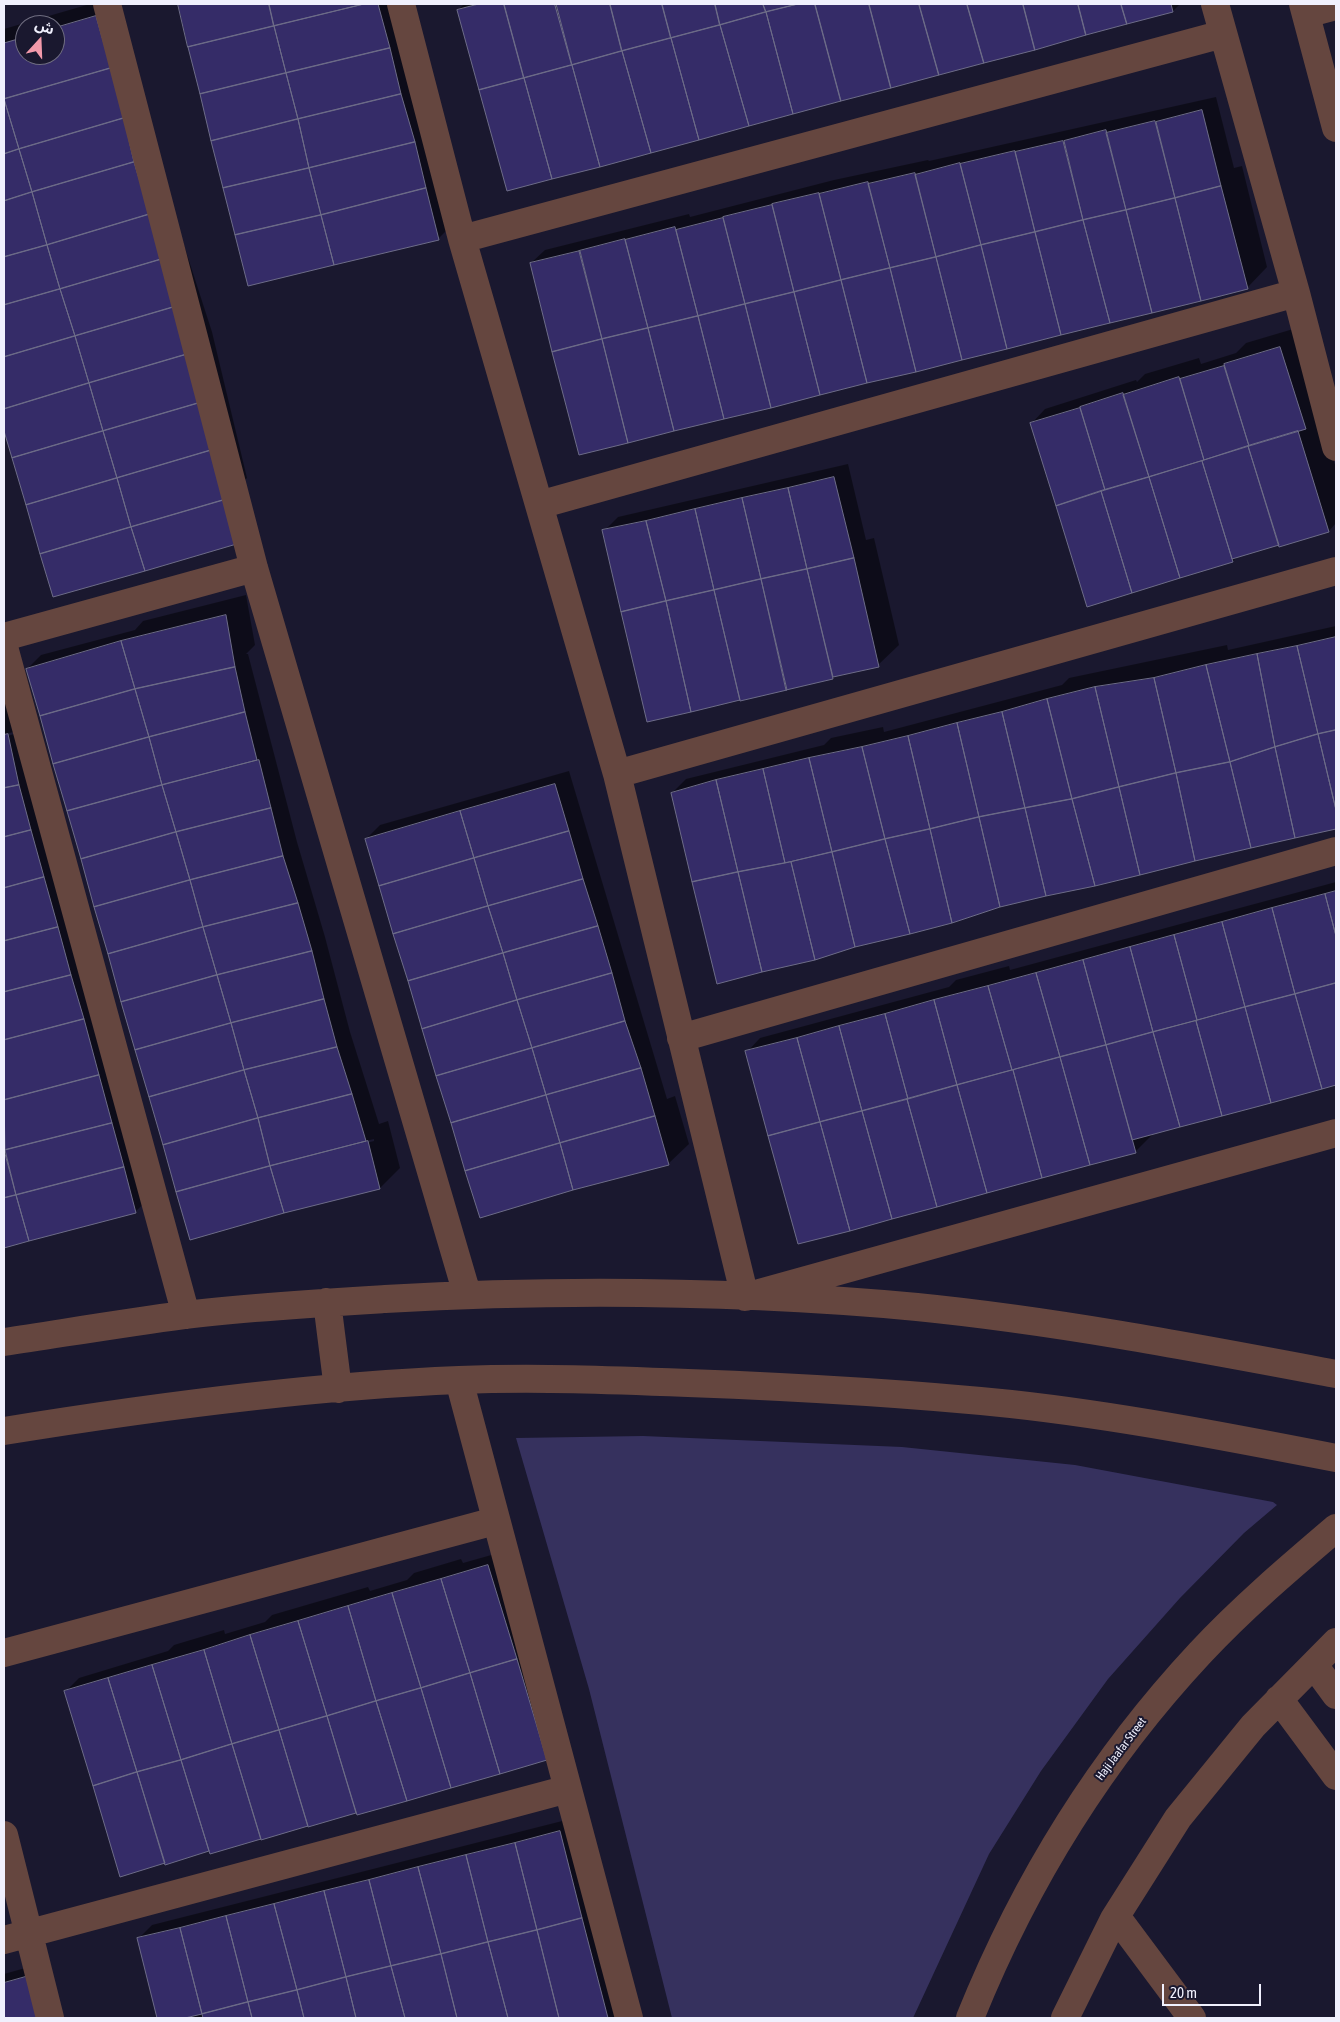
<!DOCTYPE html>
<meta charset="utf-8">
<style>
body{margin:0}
#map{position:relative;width:1340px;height:2022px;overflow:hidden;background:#1a182f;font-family:"Asap Condensed","Noto Sans Arabic",sans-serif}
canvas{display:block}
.frame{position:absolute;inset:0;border:5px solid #f0f0fd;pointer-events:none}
.north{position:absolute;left:15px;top:15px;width:50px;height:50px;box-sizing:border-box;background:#1a182f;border:1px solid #706e81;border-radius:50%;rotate:20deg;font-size:14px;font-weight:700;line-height:20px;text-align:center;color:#f0f0fd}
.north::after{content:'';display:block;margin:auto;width:18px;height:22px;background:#f39aab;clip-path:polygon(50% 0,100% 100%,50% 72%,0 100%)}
.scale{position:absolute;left:1162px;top:1984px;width:99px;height:22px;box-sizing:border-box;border:2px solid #f0f0fd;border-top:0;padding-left:6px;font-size:15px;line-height:18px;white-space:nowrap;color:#f0f0fd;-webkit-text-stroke:4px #1a182f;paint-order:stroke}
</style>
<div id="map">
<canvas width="1340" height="2022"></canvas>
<div class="frame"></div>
<div class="north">ش</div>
<div class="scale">20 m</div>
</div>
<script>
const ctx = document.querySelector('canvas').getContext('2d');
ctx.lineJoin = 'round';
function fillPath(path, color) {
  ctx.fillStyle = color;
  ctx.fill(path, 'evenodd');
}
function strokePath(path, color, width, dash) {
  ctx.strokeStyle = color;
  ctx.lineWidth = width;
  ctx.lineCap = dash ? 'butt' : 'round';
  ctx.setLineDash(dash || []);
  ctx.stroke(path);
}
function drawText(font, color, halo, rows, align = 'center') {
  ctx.font = font + ' "Asap Condensed",sans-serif';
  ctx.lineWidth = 4;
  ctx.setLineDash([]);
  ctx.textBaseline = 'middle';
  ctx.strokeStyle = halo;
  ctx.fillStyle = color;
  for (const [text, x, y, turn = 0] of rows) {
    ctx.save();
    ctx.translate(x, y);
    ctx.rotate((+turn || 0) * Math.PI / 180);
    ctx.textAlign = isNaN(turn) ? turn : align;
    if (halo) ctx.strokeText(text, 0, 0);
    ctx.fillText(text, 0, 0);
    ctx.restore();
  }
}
fillPath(new Path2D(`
 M643 1436 902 1447 1075 1465 1273 1502 1277 1505 1244 1533 1180 1598 1108 1679 1041 1771 989 1854 913 2018H672L589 1689 516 1438Z`), '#36315e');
fillPath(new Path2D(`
 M90 4H118L182 239 212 332 247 478 240 484 54 596 4 427V29ZM25 25H55V55H25Z
 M179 4H405L459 218 438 239 249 285Z
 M464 4H1180L1173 11 938 74 458 10Z
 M1216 97 1234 168 1242 166 1267 267 1247 288 580 453 531 263 545 250 689 214 690 217 834 180 928 160 929 161Z
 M1300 327 1319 413 1336 468V523L1329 531 1238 556 1233 561 1088 605 1032 423 1045 409 1136 380 1137 382 1145 374 1199 358 1201 364 1236 353 1246 343Z
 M848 464 866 540 874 538 899 645 878 665 836 675 832 678 604 531 618 517Z
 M246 595 255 645 246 654H248L297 842 325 937 350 1032 379 1124 388 1121 400 1168 380 1188 284 1212 27 669 41 655 135 630 143 621ZM374 1139V1141L295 1161V1158Z
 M1336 626V827L999 906 762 971 672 793 686 779 824 745 831 738 883 727 884 732 1062 685 1069 678 1227 645 1228 650Z
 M4 680 156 1192 135 1212 4 1247V737L14 734V732L4 734Z
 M569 771 667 1099 675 1096 689 1144 668 1164 366 839 380 825Z
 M1336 882V1084L1154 1133 1135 1152 747 1052 760 1038 949 987 956 980 1009 966 1010 970Z
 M502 1552 567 1738 406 1800 208 1850 65 1692 79 1678 168 1651 174 1645 224 1630 225 1634 265 1622 272 1615 368 1587 370 1591 407 1580 414 1573 461 1559 463 1563Z
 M574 1818 616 2018H158L138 1939 152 1925Z
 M43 1963 59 2018H4V1974Z`), '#0007');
const building = new Path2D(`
 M178 4H269L274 26 188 47Z
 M269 4H364L274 26Z
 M364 4H378L390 48 286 73 274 26Z
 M479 4H504L524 78 479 90 457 10Z
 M504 4H556L572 65 524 78Z
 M555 4H610L622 51 572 65Z
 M610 4H662L671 38 622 51Z
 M662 4H715L720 25 671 38Z
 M715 4H763L766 12 720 25Z
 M763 4H798L766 12Z
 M798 4H815L841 101 793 114 766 12Z
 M815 4H869L891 88 841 101Z
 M869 4H919L939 75 891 88Z
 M919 4H967L984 63 939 75Z
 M967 4H1023L1035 50 984 63Z
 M1023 4H1078L1086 35 1035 50Z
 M1078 4H1121L1127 24 1086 35Z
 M1121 4H1171L1173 12 1127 24Z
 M766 12 793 114 749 126 720 25Z
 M96 16 111 68 4 99V43L25 37V55H55V28Z
 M720 25 749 126 699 140 671 38Z
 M274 26 286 73 200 94 188 47Z
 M671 38 699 140 651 153 622 51Z
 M390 48 401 94 298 119 286 73Z
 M622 51 651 153 600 167 572 65Z
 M572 65 600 167 552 179 524 78Z
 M111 68 124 118 19 149 4 99Z
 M286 73 298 119 211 141 200 94Z
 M524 78 552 179 507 191 479 90Z
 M401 94 415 142 309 168 298 119Z
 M4 99 19 149 4 154Z
 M1202 110 1221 186 1175 198 1156 122Z
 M124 118 134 162 32 192 19 149Z
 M298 119 309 168 223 188 211 141Z
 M1155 121 1175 198 1126 210 1106 133Z
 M1106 130 1126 210 1083 220 1064 141Z
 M1063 141 1083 220 1035 232 1015 152Z
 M415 142 426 188 321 215 309 168Z
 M19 149 32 192 4 201V154Z
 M1015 151 1035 232 981 245 960 164Z
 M134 162 150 214 47 245 32 192Z
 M960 163 981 245 936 257 915 175Z
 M309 168 321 215 235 235 223 188Z
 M915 173 936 257 890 268 868 184Z
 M868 182 890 268 841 280 819 194Z
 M1221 186 1248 289 1201 301 1175 198Z
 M426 188 439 240 334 265 321 215Z
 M32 192 47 245 4 257V201Z
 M819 193 841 280 794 292 772 204Z
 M1175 198 1201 301 1152 313 1126 210Z
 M772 205 794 292 745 304 723 217Z
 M1126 210 1152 313 1110 323 1083 220Z
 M150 214 162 259 60 289 47 245Z
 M321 215 334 265 248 286 235 235Z
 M723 218 745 304 698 316 676 230Z
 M1083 220 1110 323 1061 335 1035 232Z
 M675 227 698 316 648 328 625 240Z
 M1035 232 1061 335 1007 349 981 245Z
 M625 239 648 328 602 339 579 251Z
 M47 245 60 289 4 305V257Z
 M981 245 1007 349 962 360 936 257Z
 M580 251 602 339 552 352 530 263Z
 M936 257 962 360 916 372 890 268Z
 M162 259 177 306 75 336 60 289Z
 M890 268 916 372 867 383 841 280Z
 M841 280 867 383 820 395 794 292Z
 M60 289 75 336 4 357V305Z
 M794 292 820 395 771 408 745 304Z
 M745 304 771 408 724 419 698 316Z
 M177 306 191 353 89 383 75 336Z
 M698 316 724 419 674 431 648 328Z
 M648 328 674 431 628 443 602 339Z
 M75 336 89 383 4 409V357Z
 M602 339 628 443 579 455 552 352Z
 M1280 347 1306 429 1249 446 1224 364Z
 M191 353 202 402 103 431 89 383Z
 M1224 366 1249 446 1204 460 1180 379Z
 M1179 377 1204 460 1149 477 1123 395Z
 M89 383 103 431 12 458 4 431V409Z
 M1123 393 1149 477 1105 490 1080 407Z
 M202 402 215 449 117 478 103 431Z
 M1080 408 1105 490 1056 506 1030 423Z
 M103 431 117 478 26 505 12 458Z
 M1298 431 1329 532 1279 547 1248 446Z
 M1248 446 1279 545 1232 559 1202 461Z
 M215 449 227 499 131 527 117 478Z
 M1202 461 1233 562 1180 578 1149 477Z
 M834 477 854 558 807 569 788 488Z
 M1149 477 1180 578 1132 593 1101 491Z
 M117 478 131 527 40 554 26 505Z
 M788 488 807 569 761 579 742 498Z
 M1101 491 1132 593 1087 607 1056 506Z
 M742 498 761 579 714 590 695 509Z
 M227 499 240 543 145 571 131 527Z
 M695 509 714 590 666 601 646 521Z
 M646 521 666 601 621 612 602 530Z
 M131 527 145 571 53 597 40 554Z
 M854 558 879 667 833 677 807 569Z
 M807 569 833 679 786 690 761 579Z
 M761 579 787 690 740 701 714 590Z
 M714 590 740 700 691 712 666 601Z
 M666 601 691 712 647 722 621 612Z
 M226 615 235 667 135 689 121 641Z
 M1336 637V730L1318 734 1297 646Z
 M121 641 135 689 40 716 26 669Z
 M1297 646 1318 734 1275 747 1257 654Z
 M1257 654 1275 747 1230 762 1206 665Z
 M1206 665 1230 762 1176 773 1154 678Z
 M235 667 245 712 149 737 135 689Z
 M1154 678 1176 773 1119 787 1095 687Z
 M1095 687 1119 787 1072 799 1047 699Z
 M135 689 149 737 53 764 40 716Z
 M1047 699 1072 799 1025 808 1002 712Z
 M245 712 257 760 162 785 149 737Z
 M1002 712 1025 808 979 817 957 723Z
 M957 723 979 817 930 829 908 736Z
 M1336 730V810L1318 734Z
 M8 734 19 785 4 788V735Z
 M1318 734 1336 810V829L1295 838 1275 747Z
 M908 736 930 829 885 839 862 747Z
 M149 737 162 785 67 811 53 764Z
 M862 747 885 839 832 852 809 758Z
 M1275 747 1295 838 1251 848 1230 762Z
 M809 758 832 852 785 863 763 769Z
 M259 760 271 808 176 832 162 785Z
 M1230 762 1251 848 1195 861 1176 773Z
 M763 769 785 863 738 872 716 780Z
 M1176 773 1195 861 1140 875 1119 787Z
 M716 780 738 872 692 882 671 793Z
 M555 784 569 831 474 858 460 811Z
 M19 785 31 830 4 837V788Z
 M162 785 176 832 81 859 67 811Z
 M1119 787 1140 875 1095 886 1072 799Z
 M1072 799 1095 886 1046 896 1025 808Z
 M271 808 283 856 190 880 176 832Z
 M1025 808 1046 896 1000 907 979 817Z
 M460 811 474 858 379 886 365 839Z
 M979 817 1000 907 952 923 930 829Z
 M930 829 952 923 910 934 885 839Z
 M31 830 44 877 4 888V837Z
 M569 831 583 879 488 906 474 858Z
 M176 832 190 880 94 907 81 859Z
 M885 839 910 934 855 947 832 852Z
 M832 852 855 947 815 960 791 862Z
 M283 856 298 903 203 927 190 880Z
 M474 858 488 906 393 934 379 886Z
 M791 862 815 960 762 972 738 872Z
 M738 872 762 972 717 984 692 882Z
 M44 877 58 927 4 941V888Z
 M583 879 598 926 503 953 488 906Z
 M190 880 203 927 108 954 94 907Z
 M1336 891V936L1325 894Z
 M1325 894 1336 936V983L1295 994 1272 908Z
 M298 903 312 951 217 975 203 927Z
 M488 906 503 953 408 981 393 934Z
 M1272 908 1295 994 1245 1007 1222 922Z
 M1222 922 1245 1007 1197 1020 1174 935Z
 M598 926 612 973 517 1000 503 953Z
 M58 927 71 975 4 992V941Z
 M203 927 217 975 121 1002 108 954Z
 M1174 935 1197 1020 1153 1032 1130 947Z
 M1130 947 1153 1032 1106 1045 1083 960Z
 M312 951 324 999 231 1023 217 975Z
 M503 953 517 1000 422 1029 408 981Z
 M1083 960 1106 1045 1060 1057 1036 973Z
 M612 973 625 1021 532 1048 517 1000Z
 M1036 973 1060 1057 1012 1070 988 986Z
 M71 975 84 1019 4 1040V992Z
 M217 975 231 1023 135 1050 121 1002Z
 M1336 983V1085L1322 1089 1295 994Z
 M988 986 1012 1070 957 1085 934 1000Z
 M1295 994 1322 1089 1271 1103 1245 1007Z
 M324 999 337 1047 244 1070 231 1023Z
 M517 1000 532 1048 436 1076 422 1029Z
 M934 1000 957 1085 908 1099 885 1014Z
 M1245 1007 1271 1103 1222 1116 1196 1021Z
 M885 1014 908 1099 862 1111 839 1026Z
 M84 1019 99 1075 4 1100V1040Z
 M625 1021 641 1068 546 1095 532 1048Z
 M1196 1021 1222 1116 1180 1127 1153 1032Z
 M231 1023 244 1070 149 1097 135 1050Z
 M839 1026 862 1111 820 1122 797 1038Z
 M1153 1032 1180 1127 1132 1140 1106 1045Z
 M797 1038 820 1122 768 1136 745 1051Z
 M1106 1045 1136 1153 1090 1165 1060 1057Z
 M337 1047 352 1094 258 1118 244 1070Z
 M532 1048 546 1095 451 1123 436 1076Z
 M1060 1057 1090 1165 1042 1178 1013 1070Z
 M641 1068 655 1116 560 1143 546 1095Z
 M244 1070 258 1118 163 1145 149 1097Z
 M1013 1070 1042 1178 987 1193 957 1085Z
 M99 1075 112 1123 5 1150 4 1100Z
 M957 1085 987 1193 937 1207 907 1099Z
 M352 1094 366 1141 270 1166 258 1118Z
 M546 1095 560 1143 465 1171 451 1123Z
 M907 1099 937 1207 892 1219 862 1111Z
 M862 1111 892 1219 850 1231 820 1122Z
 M655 1116 669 1165 573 1190 560 1143Z
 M258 1118 270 1166 176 1192 163 1145Z
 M820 1122 850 1231 798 1244 768 1136Z
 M112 1123 124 1167 16 1195 5 1150Z
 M368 1141 380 1189 284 1213 270 1166Z
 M560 1143 573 1190 480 1218 465 1171Z
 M4 1150 16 1195 4 1198Z
 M270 1166 284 1213 190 1240 176 1192Z
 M124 1167 136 1213 29 1241 16 1195Z
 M16 1195 29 1241 4 1248V1198Z
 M488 1565 517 1659 470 1673 441 1579Z
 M441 1579 470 1673 421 1688 392 1593Z
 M392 1593 421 1688 376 1701 348 1606Z
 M348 1606 376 1701 327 1716 298 1621Z
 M298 1621 327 1716 279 1730 250 1635Z
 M250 1635 279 1730 232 1744 204 1650Z
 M204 1650 232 1744 181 1760 152 1665Z
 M517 1659 547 1760 500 1774 470 1673Z
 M152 1665 181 1760 137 1772 108 1678Z
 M470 1673 500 1774 451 1788 421 1688Z
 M108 1678 137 1772 93 1786 64 1691Z
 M421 1688 451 1788 407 1801 376 1701Z
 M376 1701 407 1801 357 1815 327 1716Z
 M327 1716 356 1813 308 1827 279 1730Z
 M279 1730 308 1826 261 1840 232 1744Z
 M232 1744 261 1839 210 1854 181 1760Z
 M181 1760 209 1851 165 1865 137 1772Z
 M137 1772 165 1863 120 1877 93 1786Z
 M560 1831 582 1918 537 1930 515 1843Z
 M515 1843 537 1930 488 1942 466 1855Z
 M466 1855 488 1942 441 1954 418 1867Z
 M418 1867 441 1954 391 1966 369 1880Z
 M369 1880 391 1966 346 1977 324 1891Z
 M324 1891 346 1977 297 1990 274 1904Z
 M274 1904 297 1990 248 2002 226 1916Z
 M226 1916 248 2002 202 2014 180 1928Z
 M582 1918 608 2018H559L537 1930Z
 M180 1928 202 2014 185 2018H157L137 1938Z
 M537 1930 559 2018H508L488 1942Z
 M488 1942 508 2018H457L441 1954Z
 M441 1954 457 2018H405L391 1966Z
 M391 1966 405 2018H356L346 1977Z
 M29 1976 42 2018H4V1983Z
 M346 1977 356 2018H304L297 1990Z
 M297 1990 304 2018H252L248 2002Z
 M248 2002 252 2018H203L202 2014Z`);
fillPath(building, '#352c68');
strokePath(building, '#6d6c88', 1);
strokePath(new Path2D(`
 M107 4 254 568 467 1294
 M401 4 462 239 617 774 745 1297 1336 1133
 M1215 4 1296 293 1336 447
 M1303 4 1336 128
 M1306 14 1336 6
 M462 239 1223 34
 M539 505 1296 293
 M4 637 254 568
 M4 647 186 1315
 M617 774 1336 571
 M681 1038 1336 851
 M327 1302 338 1389
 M4 1342C64 1333 124 1323 184 1315 250 1307 318 1303 385 1299 562 1289 741 1291 917 1307 1057 1321 1198 1348 1336 1374
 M459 1380 629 2018
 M4 1431C152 1407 308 1386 459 1380 535 1377 612 1380 688 1383 795 1387 904 1393 1011 1404 1120 1416 1228 1437 1336 1458
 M4 1653 495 1521
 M1314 1665 1336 1695
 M1279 1699 1336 1776
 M4 1835 50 2018
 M1116 1916 1192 2018
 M4 1940 568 1789
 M970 2018C1024 1884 1101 1759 1200 1653 1242 1608 1289 1568 1336 1528
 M1065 2018 1114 1919 1178 1818 1253 1726 1336 1642`), '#65463f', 28);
drawText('12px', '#f0f0fd', '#1a182f', [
 ["Haji Jaafar Street",1121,1749,-53]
]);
</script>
